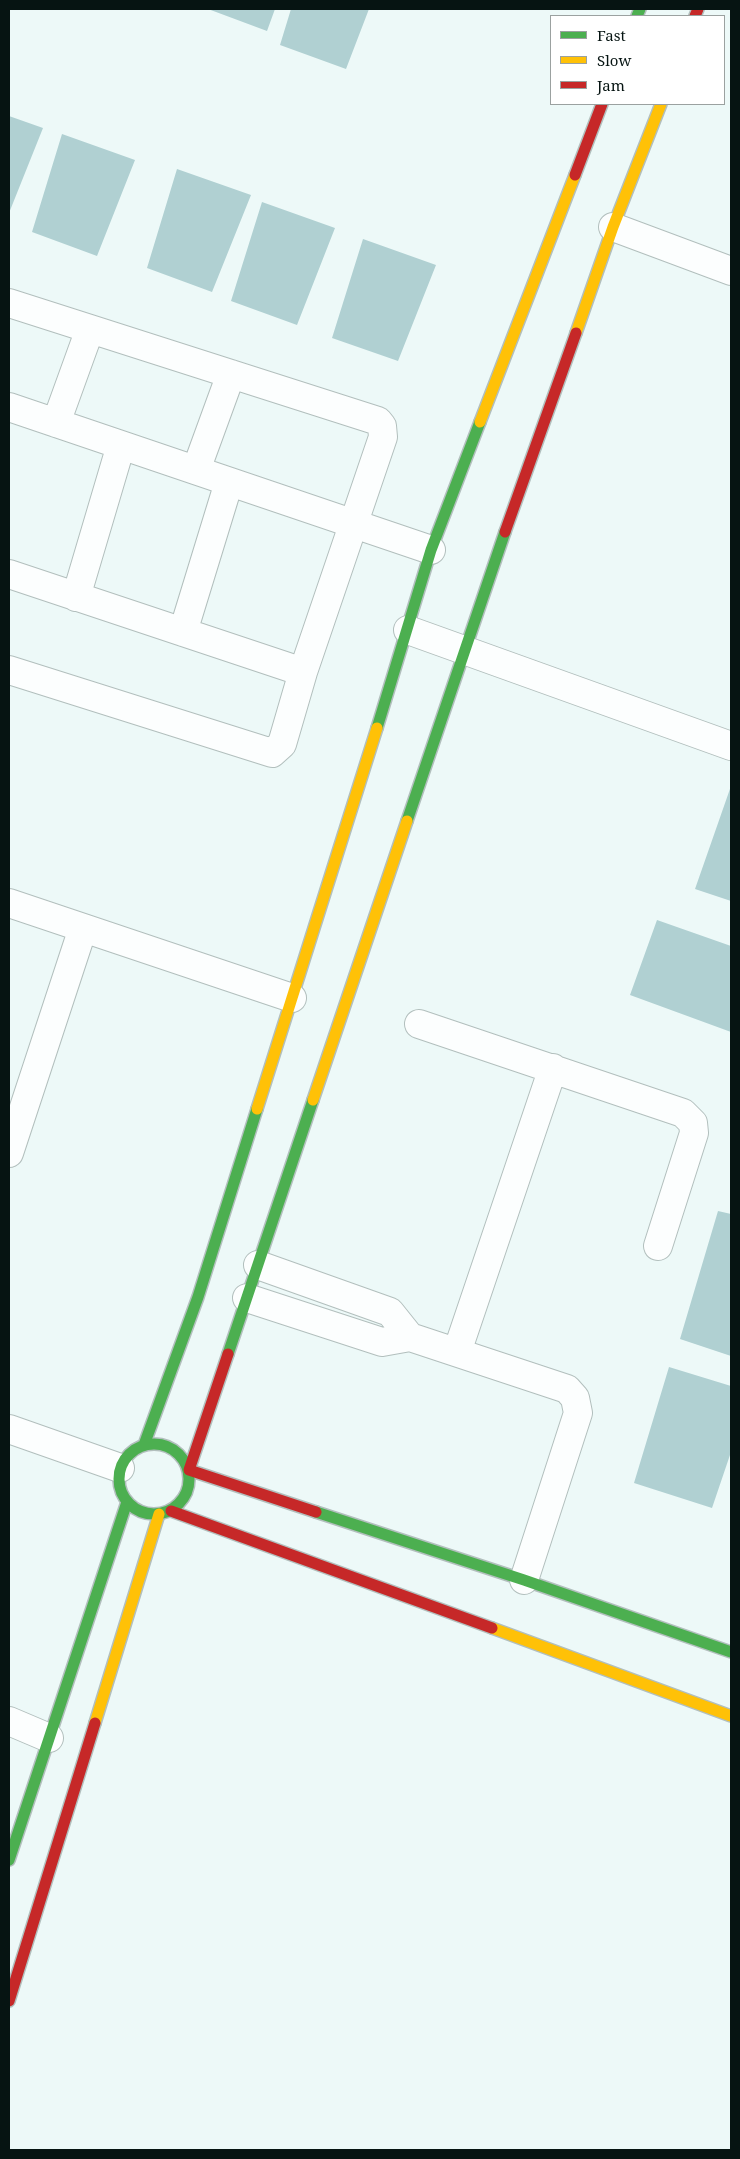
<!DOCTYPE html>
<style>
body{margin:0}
#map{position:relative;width:740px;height:2159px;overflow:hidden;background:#edf9f8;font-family:"Noto Serif",serif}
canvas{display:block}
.frame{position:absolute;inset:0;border:10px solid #061412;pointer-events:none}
.legend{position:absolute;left:550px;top:15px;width:175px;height:90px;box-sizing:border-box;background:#fff;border:1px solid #9ba1a0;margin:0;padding:6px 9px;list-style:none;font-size:15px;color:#061412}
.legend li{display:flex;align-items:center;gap:10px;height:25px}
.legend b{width:25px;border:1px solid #9ba1a0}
</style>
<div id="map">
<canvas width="740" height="2159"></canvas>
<div class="frame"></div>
<ul class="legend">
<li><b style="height:6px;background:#4caf50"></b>Fast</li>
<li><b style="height:6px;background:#ffc107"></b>Slow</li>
<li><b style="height:6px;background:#c62828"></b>Jam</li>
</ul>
</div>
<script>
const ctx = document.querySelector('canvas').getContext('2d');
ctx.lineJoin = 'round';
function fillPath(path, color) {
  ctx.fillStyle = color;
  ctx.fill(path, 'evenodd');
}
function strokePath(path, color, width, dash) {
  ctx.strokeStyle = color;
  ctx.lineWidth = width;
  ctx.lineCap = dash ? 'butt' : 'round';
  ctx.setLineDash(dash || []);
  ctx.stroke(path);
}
fillPath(new Path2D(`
 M208 9H275L267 31Z
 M291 9H369L346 69 280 45Z
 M9 116 43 128 9 213Z
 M62 134 135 160 97 256 32 232Z
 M177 169 251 195 212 292 147 268Z
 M262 202 335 228 297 325 231 301Z
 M363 239 436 265 398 361 332 338Z
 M731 786V901L695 889Z
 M657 920 731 946V1032L630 995Z
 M718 1211 731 1214V1356L680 1339Z
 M669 1367 731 1386V1452L712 1508 634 1483Z`), '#b0d0d2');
const street = new Path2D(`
 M613 227 731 271
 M9 303 378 421 382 426 383 437 303 672 282 744 272 753 9 670
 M9 407 431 550
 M56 423 90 329
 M196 470 231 374
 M9 574 303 672
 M76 597 121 445
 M408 630 731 746
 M183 632 229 482
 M9 903 292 998
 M419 1024 683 1113 693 1123 694 1133 658 1246
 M9 1153 83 928
 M258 1265 390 1312 410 1337
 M247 1298 382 1342 410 1337 567 1389 575 1398 578 1413 524 1580
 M457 1352 553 1068
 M9 1429 120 1468
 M9 1721 49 1738`);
const fast = new Path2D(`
 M637 16 640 9
 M377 728 431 550 480 422
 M407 821 505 532
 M228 1354 313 1100
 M119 1479a35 35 0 1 1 70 0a35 35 0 1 1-70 0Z
 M144 1445 198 1297 257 1109
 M316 1512 524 1580 731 1652
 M9 1860 127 1502`);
const slow = new Path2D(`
 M576 333 613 227 661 104
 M480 422 575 175
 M313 1100 407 821
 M257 1109 377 728
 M492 1628 731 1716
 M95 1723 159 1514`);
const jam = new Path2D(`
 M695 16 698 9
 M575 175 602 104
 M505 532 576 333
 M228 1354 189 1470 316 1512
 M171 1511 492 1628
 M9 2001 95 1723`);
strokePath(street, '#b2bfbd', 30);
strokePath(fast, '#b2bfbd', 14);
strokePath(slow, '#b2bfbd', 14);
strokePath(jam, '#b2bfbd', 14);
strokePath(street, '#fcfefe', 28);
strokePath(fast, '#4caf50', 11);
strokePath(slow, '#ffc107', 11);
strokePath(jam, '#c62828', 11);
</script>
